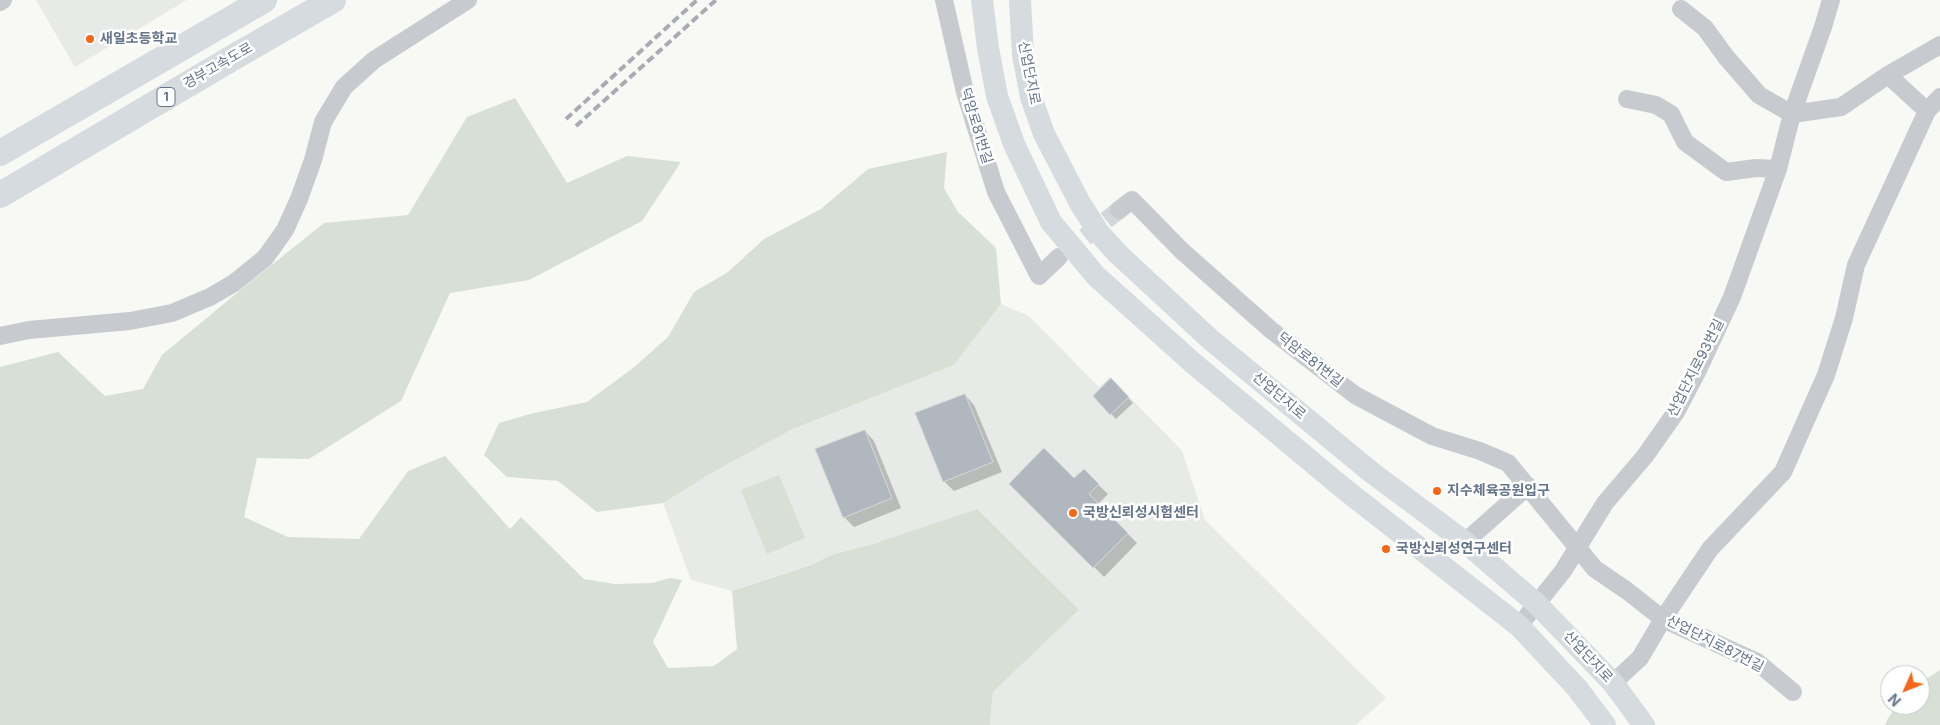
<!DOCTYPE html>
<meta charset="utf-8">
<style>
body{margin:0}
#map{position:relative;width:1940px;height:725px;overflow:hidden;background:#f8f8f5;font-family:Inter,sans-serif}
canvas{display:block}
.north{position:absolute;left:1880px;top:665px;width:50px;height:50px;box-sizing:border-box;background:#fff;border:1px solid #c1c7d0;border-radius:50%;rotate:226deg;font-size:14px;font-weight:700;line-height:20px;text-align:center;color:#647489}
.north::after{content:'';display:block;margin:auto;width:18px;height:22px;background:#f56617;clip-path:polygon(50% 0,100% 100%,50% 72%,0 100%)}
</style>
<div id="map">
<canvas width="1940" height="725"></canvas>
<div class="north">N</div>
</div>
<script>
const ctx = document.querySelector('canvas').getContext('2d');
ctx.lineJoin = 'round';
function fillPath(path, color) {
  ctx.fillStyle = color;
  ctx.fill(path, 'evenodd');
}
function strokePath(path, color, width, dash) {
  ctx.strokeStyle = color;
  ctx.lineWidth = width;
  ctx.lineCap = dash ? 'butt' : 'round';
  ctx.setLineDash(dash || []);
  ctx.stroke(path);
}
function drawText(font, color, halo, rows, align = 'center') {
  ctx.font = font + ' Inter,"Noto Sans KR",sans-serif';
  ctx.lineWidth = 5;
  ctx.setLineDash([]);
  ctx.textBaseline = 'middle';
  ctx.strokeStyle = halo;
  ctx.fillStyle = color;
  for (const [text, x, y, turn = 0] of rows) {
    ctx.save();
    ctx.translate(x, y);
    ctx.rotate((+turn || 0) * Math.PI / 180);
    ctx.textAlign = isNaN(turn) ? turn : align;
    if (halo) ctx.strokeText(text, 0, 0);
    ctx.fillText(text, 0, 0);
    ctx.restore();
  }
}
fillPath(new Path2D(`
 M36 0H187L75 67Z
 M1001 304 1029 316 1099 387 1110 377 1162 430 1182 451 1205 520 1386 698 1356 725H990L993 692 1079 610 901 536 831 555 811 565 732 591 691 580 663 503 717 470 793 429 954 365Z`), '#e8eae8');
fillPath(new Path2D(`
 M515 98 567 183 627 156 681 162 642 221 529 280 450 293 401 401 309 459 257 458 244 517 288 537 359 539 408 471 445 456 510 529 521 517 584 579 615 584 652 583 670 578 682 580 653 642 668 668 714 666 737 649 732 591 811 565 831 555 876 543 977 509 1079 610 993 692 990 725H0V367L58 352 105 396 143 389 162 355 249 283 324 223 408 215 467 117Z
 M947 152 944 188 958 212 996 248 1001 304 954 365 793 429 717 470 663 503 597 512 558 481 507 477 484 455 499 423 534 413 587 402 633 368 668 337 694 292 728 272 764 239 821 209 868 169Z
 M779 475 805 538 767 554 741 490Z
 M1940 670V725H1885L1887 720 1897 705H1920V683Z`), '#d8e0d5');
fillPath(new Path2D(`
 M1111 380 1133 403 1116 419 1094 396Z
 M965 395 974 405 1002 472 954 491 944 481Z
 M865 431 874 441 901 508 854 527 844 517Z
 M1084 471 1108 494 1098 504 1137 543 1104 577 1011 484 1074 480Z`), '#0003');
const building = new Path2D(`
 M1111 378 1129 397 1110 415 1093 396Z
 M965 394 993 462 943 482 915 413Z
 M865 430 892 498 843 518 815 449Z
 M1044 448 1074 478 1084 469 1099 484 1089 494 1128 533 1093 568 1009 484Z`);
fillPath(building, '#b0b7bf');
strokePath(building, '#d9dad7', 1);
strokePath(new Path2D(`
 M1064 254 1119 210`), '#d3d7da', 18, [18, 9]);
strokePath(new Path2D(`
 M944 0 965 92 996 192 1039 276 1059 257
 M0 2 3 0
 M1681 9 1705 28 1726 57 1759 95 1792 114 1841 107 1888 75 1940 45
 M1888 75 1927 111
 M1627 99 1656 105 1671 114 1685 142 1726 172 1756 168 1778 169
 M1119 210 1132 200 1182 251 1271 330 1355 395 1432 436 1480 451 1508 463 1595 569 1626 590 1663 619 1757 662 1793 692
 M0 336 29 330 130 321 172 313 210 297 234 283 265 258 285 230 299 199 313 160 323 122 344 87 374 60 468 0
 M1465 542 1528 486
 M1519 626 1563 571 1605 503 1645 456 1676 412 1698 370 1732 297 1778 169 1792 114 1823 27 1831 0
 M1613 683 1640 658 1663 619 1710 549 1783 472 1826 375 1844 318 1856 265 1927 111 1940 97`), '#c7cacf', 18);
strokePath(new Path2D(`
 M982 0 988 48 997 96 1014 144 1051 222 1096 276 1193 363 1343 488 1519 626 1577 688 1605 725
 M1020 0 1023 55 1031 97 1044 134 1081 205 1099 233 1118 254 1211 340 1371 472 1465 542 1538 605 1613 683 1644 725`), '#d6dbe0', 22);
strokePath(new Path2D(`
 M0 153 264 0
 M0 195 234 57 333 0`), '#d6dbe0', 26);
strokePath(new Path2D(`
 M566 119 697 0
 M576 126 716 0`), '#a7acb3', 4, [8, 4]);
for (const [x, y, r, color] of [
 [90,39,5,"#f56617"],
 [1437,491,5,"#f56617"],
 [1073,513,5,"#f56617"],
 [1386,549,5,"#f56617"]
]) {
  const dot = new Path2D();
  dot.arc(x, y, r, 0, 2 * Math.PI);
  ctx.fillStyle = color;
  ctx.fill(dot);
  strokePath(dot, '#fff', 2);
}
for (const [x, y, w] of [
 [166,97,18]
]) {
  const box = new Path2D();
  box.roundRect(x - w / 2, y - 9.5, w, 19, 4);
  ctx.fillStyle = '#fff';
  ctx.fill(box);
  strokePath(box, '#647489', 1);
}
drawText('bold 12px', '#647489', null, [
 ["1",166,97]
]);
drawText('bold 14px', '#647489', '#fff', [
 ["새일초등학교",100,39],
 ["지수체육공원입구",1447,491],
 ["국방신뢰성시험센터",1083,513],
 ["국방신뢰성연구센터",1396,549]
], 'left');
drawText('14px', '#647489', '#fff', [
 ["경부고속도로",218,66,-30],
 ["산업단지로",1029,73,79],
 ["덕암로81번길",976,126,73],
 ["덕암로81번길",1310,360,38],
 ["산업단지로93번길",1696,368,-63],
 ["산업단지로",1279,396,40],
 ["산업단지로87번길",1715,644,27],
 ["산업단지로",1588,657,47]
]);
</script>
